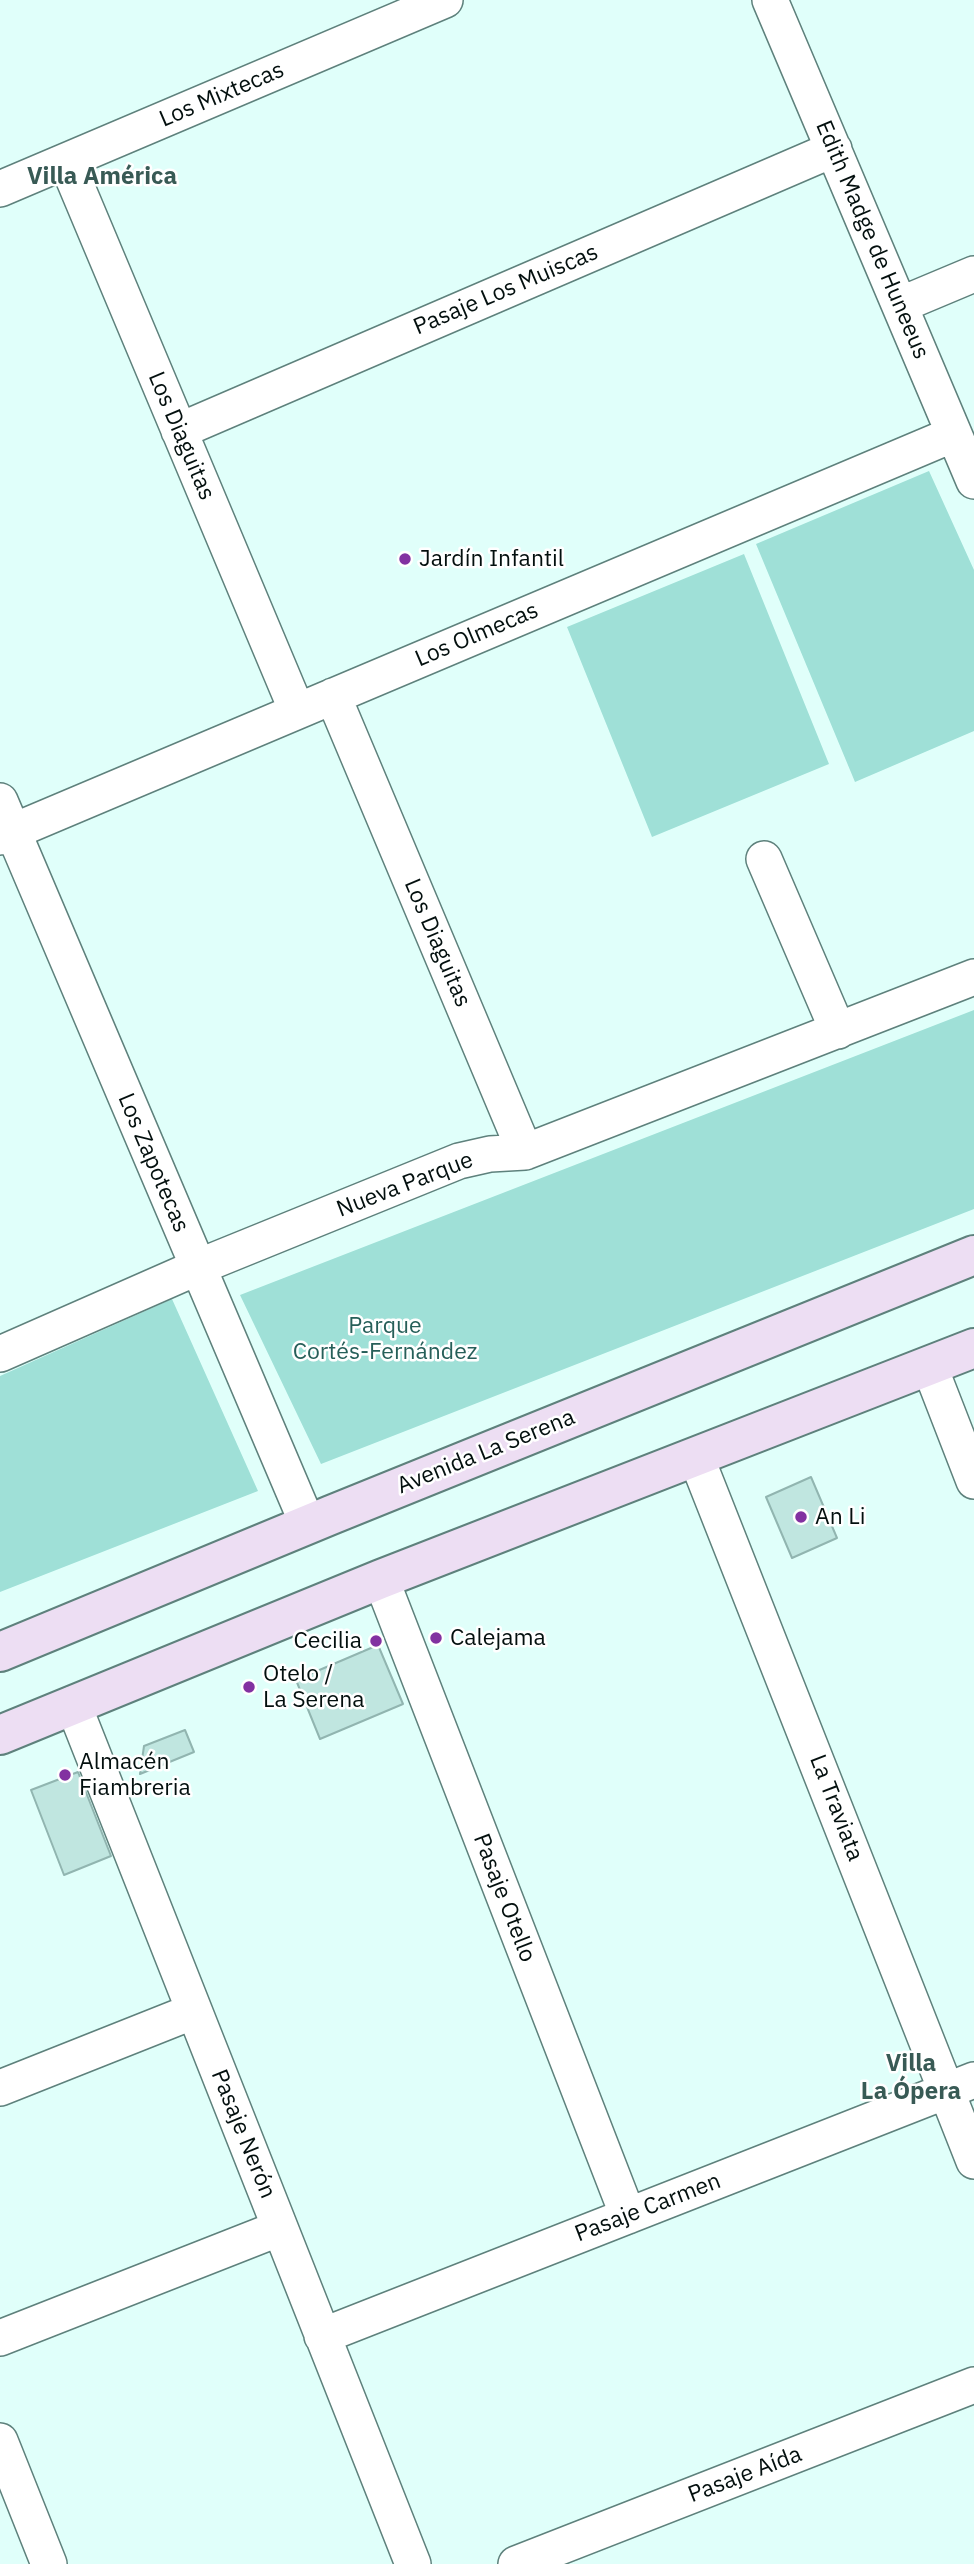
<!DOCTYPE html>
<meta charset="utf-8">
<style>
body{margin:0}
canvas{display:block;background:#e0fffa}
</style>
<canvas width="974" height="2564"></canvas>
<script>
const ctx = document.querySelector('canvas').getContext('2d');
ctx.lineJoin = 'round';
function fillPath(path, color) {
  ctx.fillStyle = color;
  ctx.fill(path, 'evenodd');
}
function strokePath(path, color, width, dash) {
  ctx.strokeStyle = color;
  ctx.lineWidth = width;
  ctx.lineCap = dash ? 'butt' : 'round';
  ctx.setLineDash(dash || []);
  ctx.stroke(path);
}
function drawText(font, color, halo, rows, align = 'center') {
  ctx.font = font + ' "IBM Plex Sans",sans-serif';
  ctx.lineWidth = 5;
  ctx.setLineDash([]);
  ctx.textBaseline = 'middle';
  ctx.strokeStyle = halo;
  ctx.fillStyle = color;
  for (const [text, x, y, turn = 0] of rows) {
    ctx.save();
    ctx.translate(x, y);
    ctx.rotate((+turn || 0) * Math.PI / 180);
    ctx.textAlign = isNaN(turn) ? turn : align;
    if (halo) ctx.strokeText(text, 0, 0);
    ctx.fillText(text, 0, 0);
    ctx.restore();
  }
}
fillPath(new Path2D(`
 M929 471 974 570V731L855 782 756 544Z
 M744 554 829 764 652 837 567 627Z
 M974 1010V1209L321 1464 240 1295Z
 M172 1299 258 1491 0 1592V1376Z`), '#9fe0d7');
const building = new Path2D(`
 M811 1477 837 1538 792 1558 766 1497Z
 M378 1645 403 1704 320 1739 296 1680Z
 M185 1730 194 1752 140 1774 144 1746Z
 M78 1772 111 1856 64 1875 31 1790Z`);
fillPath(building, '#c0e6e0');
strokePath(building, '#91b5b0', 2);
const street = new Path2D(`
 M770 0 974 481
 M66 161 297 711
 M0 189 445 0
 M900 305 974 274
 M179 431 834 149
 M333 696 525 1152
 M0 801 308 1525
 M0 837 954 434
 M764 859 838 1031
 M0 1354 198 1267 459 1161 490 1154 525 1152 974 977
 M929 1365 974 1481
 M696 1457 974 2161
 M381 1579 628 2216
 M73 1704 413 2564
 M0 2088 194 2011
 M322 2336 974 2080
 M0 2338 280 2228
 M0 2441 49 2564
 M516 2564 974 2385`);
const secondary = new Path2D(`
 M0 1652 331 1515 974 1255
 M0 1735 381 1579 974 1348`);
strokePath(street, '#5e817c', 38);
strokePath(secondary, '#5e817c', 42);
strokePath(street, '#fff', 35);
strokePath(secondary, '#eddef3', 38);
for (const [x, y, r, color] of [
 [405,559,7,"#8231a1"],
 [801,1517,7,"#8231a1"],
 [436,1638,7,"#8231a1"],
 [376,1641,7,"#8231a1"],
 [249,1687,7,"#8231a1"],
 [65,1775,7,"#8231a1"]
]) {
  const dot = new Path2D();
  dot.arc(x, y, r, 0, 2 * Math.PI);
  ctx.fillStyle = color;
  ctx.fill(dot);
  strokePath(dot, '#fff', 2.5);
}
drawText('23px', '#030f0e', '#fff', [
 ["Los Mixtecas",222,95,-23],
 ["Edith Madge de Huneeus",872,240,67],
 ["Pasaje Los Muiscas",506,290,-23],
 ["Los Diaguitas",181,436,67],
 ["Los Olmecas",477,635,-23],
 ["Los Diaguitas",437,943,67],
 ["Los Zapotecas",153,1163,67],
 ["Nueva Parque",405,1185,-21],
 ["Avenida La Serena",486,1452,-22],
 ["La Traviata",836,1808,69],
 ["Pasaje Otello",504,1898,69],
 ["Pasaje Nerón",243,2134,68],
 ["Pasaje Carmen",648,2208,-21],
 ["Pasaje Aída",745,2475,-21]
]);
drawText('23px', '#030f0e', '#fff', [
 ["Jardín Infantil",419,559],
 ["An Li",815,1517],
 ["Calejama",450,1638],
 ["Cecilia",362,1641,"right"],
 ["Otelo /",263,1674],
 ["La Serena",263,1700],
 ["Almacén",79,1762],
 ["Fiambreria",79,1788]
], 'left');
drawText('23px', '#265f59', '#fff', [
 ["Parque",385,1326],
 ["Cortés-Fernández",385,1352]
]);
drawText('bold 24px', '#385a55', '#fff', [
 ["Villa América",102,177],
 ["Villa",911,2064],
 ["La Ópera",911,2092]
]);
</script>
